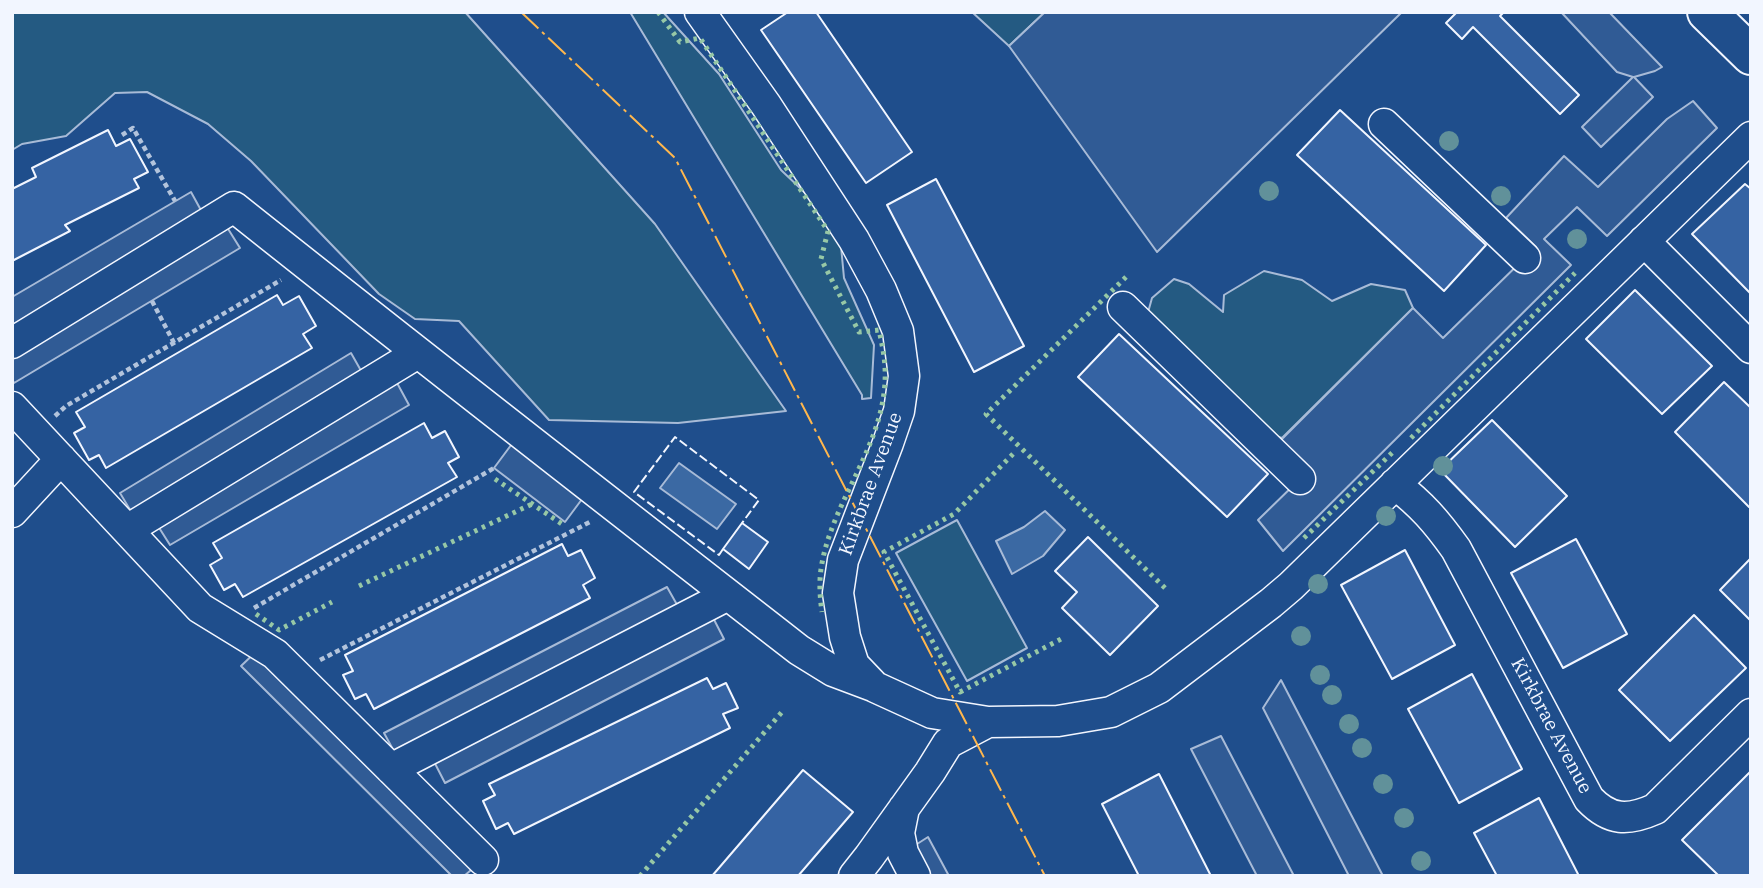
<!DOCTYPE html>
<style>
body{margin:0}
#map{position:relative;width:1763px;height:888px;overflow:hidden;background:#1f4e8c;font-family:"IBM Plex Serif",serif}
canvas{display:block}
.frame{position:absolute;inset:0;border:14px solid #f2f6ff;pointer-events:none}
</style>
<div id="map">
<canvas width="1763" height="888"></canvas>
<div class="frame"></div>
</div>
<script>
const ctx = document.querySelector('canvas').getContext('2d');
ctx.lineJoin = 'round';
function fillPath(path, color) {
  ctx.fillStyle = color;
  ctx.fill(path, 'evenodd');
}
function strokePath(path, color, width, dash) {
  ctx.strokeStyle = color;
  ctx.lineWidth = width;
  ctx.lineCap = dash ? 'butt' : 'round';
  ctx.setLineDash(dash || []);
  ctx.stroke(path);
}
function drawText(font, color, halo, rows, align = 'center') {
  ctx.font = font + ' "IBM Plex Serif",serif';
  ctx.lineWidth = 5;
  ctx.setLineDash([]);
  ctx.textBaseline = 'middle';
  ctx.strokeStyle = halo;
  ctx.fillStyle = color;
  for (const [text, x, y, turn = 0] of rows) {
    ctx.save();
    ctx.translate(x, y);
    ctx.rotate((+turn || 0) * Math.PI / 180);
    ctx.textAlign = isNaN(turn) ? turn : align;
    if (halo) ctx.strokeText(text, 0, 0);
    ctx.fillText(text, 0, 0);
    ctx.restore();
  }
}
const green = new Path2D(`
 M12 12H465L655 224 786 411 678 423 549 420 459 321 415 319 379 294 251 161 208 124 147 92 115 93 66 136 22 144 12 150Z
 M630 12H663L719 74 781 170 839 225 844 278 874 345 871 398 862 399V395Z
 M972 12H1045L1009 46Z
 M1264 271 1302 280 1332 301 1371 284 1405 290 1413 308 1282 438 1264 433 1147 316 1152 298 1174 279 1189 284 1223 312 1224 295Z
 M957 520 1027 648 967 681 896 553Z`);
fillPath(green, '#245a82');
strokePath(green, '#a8bbd7', 2);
const parking = new Path2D(`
 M1045 12H1402L1157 252 1009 46Z
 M1561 12H1609L1662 67 1655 71 1634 77 1653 97 1601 147 1582 127 1633 77 1617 72Z
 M1693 101 1717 128 1607 236 1577 207 1544 239 1571 265 1283 551 1258 520 1300 479 1271 450 1413 308 1443 338 1536 247 1506 218 1564 156 1598 187 1667 119Z
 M191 192 208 223 220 216 240 248 14 383 12 379V297Z
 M351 353 368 383 390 370 409 405 170 545 151 515 138 523 120 493Z
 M520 433 591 487 565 522 494 468Z
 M667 587 684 617 707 606 724 639 445 783 428 750 401 764 384 733Z
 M262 646 483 860 464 876H452L241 666Z
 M1281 680 1383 876H1349L1263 708Z
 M1221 736 1294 876H1257L1191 749Z
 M928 837 949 876H915L903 853Z`);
fillPath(parking, '#305b95');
strokePath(parking, '#a8bbd7', 2);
const water = new Path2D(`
 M679 463 736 504 717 529 660 488Z
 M1045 511 1065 530 1043 556 1012 574 996 541 1024 527Z`);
fillPath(water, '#3b69a3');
strokePath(water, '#a8bbd7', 2);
const building = new Path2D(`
 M788 12H816L912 152 866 183 761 30Z
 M1457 12H1504L1500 16 1579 95 1560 114 1473 27 1462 39 1446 23Z
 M1340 110 1486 245 1444 291 1297 155Z
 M108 130 116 146 130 139 148 172 134 179 139 188 65 225 70 231 12 261V189L36 177 32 168Z
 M936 179 1024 346 974 372 887 205Z
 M1745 184 1751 189V294L1692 234Z
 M1635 290 1712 366 1662 414 1586 339Z
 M277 295 283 305 299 296 316 326 303 334 312 348 106 468 99 455 89 460 74 433 85 427 76 412Z
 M1119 334 1268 474 1227 517 1078 377Z
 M1724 382 1751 408V506L1749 507 1675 432Z
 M1492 420 1567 496 1515 547 1440 470Z
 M424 423 432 438 445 431 459 457 448 463 457 477 243 597 235 584 224 590 210 565 222 558 213 543Z
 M742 523 768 542 749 569 723 549Z
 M1088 537 1158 606 1110 655 1062 608 1077 592 1055 571Z
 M1576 539 1627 634 1563 668 1511 573Z
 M562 544 568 556 581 550 595 578 583 585 590 598 374 709 366 694 355 699 343 675 353 671 345 655Z
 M1405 550 1455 645 1392 679 1341 585Z
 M1751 558V621L1720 590Z
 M1694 615 1746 668 1670 741 1619 690Z
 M1472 674 1522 769 1459 803 1408 709Z
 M707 678 713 689 726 683 738 708 723 714 730 728 514 834 508 823 496 829 483 801 495 795 489 784Z
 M803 770 853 812 798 876H712Z
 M1751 771V874L1749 876H1719L1682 840Z
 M1159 774 1211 876H1139L1102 804Z
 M1539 798 1579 876H1497L1474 833Z`);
fillPath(building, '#3563a3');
strokePath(building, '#f2f6ff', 2);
const minor = new Path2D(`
 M700 12 766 105 854 240 881 290 898 331 904 376 899 411 888 443 843 560 838 593 845 637 854 665 875 687 932 713 988 722 1058 721 1111 712 1159 688 1271 603 1291 586 1751 137
 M1384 124 1525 258
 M1644 241 1751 348
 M1123 307 1300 479
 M12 343 234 207C421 356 610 503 799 650L833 671 873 686
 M12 407 200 608 275 654 483 860
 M1395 484C1422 505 1436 521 1456 549L1589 799C1610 821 1628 821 1655 809L1751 714
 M12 512 61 459
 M127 530 418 353
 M391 769 728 595
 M904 808 899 833 903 853 915 876
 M854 876 869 857 930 772 948 743 988 722`);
const major = new Path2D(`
 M1707 12 1751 55`);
strokePath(minor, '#f2f6ff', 33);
strokePath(major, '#f2f6ff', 42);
strokePath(new Path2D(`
 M122 135 133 128 175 201
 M152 301 174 343
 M55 416 66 406 281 280
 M254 608 494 468
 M320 660 590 522`), '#b3c4dc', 4.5, [5, 3.5]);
strokePath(minor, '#1f4e8c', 30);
strokePath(major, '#1f4e8c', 38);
strokePath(new Path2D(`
 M658 12 680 42 700 38 828 231 821 259 859 332 879 330C884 353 887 369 884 393 876 456 830 507 821 569 819 583 820 598 822 612
 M1126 277 986 414 1166 589
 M1411 438 1575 273
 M1013 454 954 514 884 552 960 692 1063 638
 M495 479 562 524
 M1304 538 1395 450
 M359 586 532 504
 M256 614 279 630 332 602
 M640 876 782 712`), '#97c8a6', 5, [3.5, 5]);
strokePath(new Path2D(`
 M723 549 719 555 634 492 675 437 759 500 742 523`), '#f2f6ff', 2, [9, 3.5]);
strokePath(new Path2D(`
 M521 12 675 158 1045 876`), '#ffb74d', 2, [24, 5, 3.5, 5]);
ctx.fillStyle = '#61919a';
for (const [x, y] of [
 [1449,141],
 [1269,191],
 [1501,196],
 [1577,239],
 [1443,466],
 [1386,516],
 [1318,584],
 [1301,636],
 [1320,675],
 [1332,695],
 [1349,724],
 [1362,748],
 [1383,784],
 [1404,818],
 [1421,861]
]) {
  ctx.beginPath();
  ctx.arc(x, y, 10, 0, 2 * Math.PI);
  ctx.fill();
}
drawText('19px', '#f2f6ff', '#1f4e8c', [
 ["Kirkbrae Avenue",871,484,-70],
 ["Kirkbrae Avenue",1551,726,62]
]);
</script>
